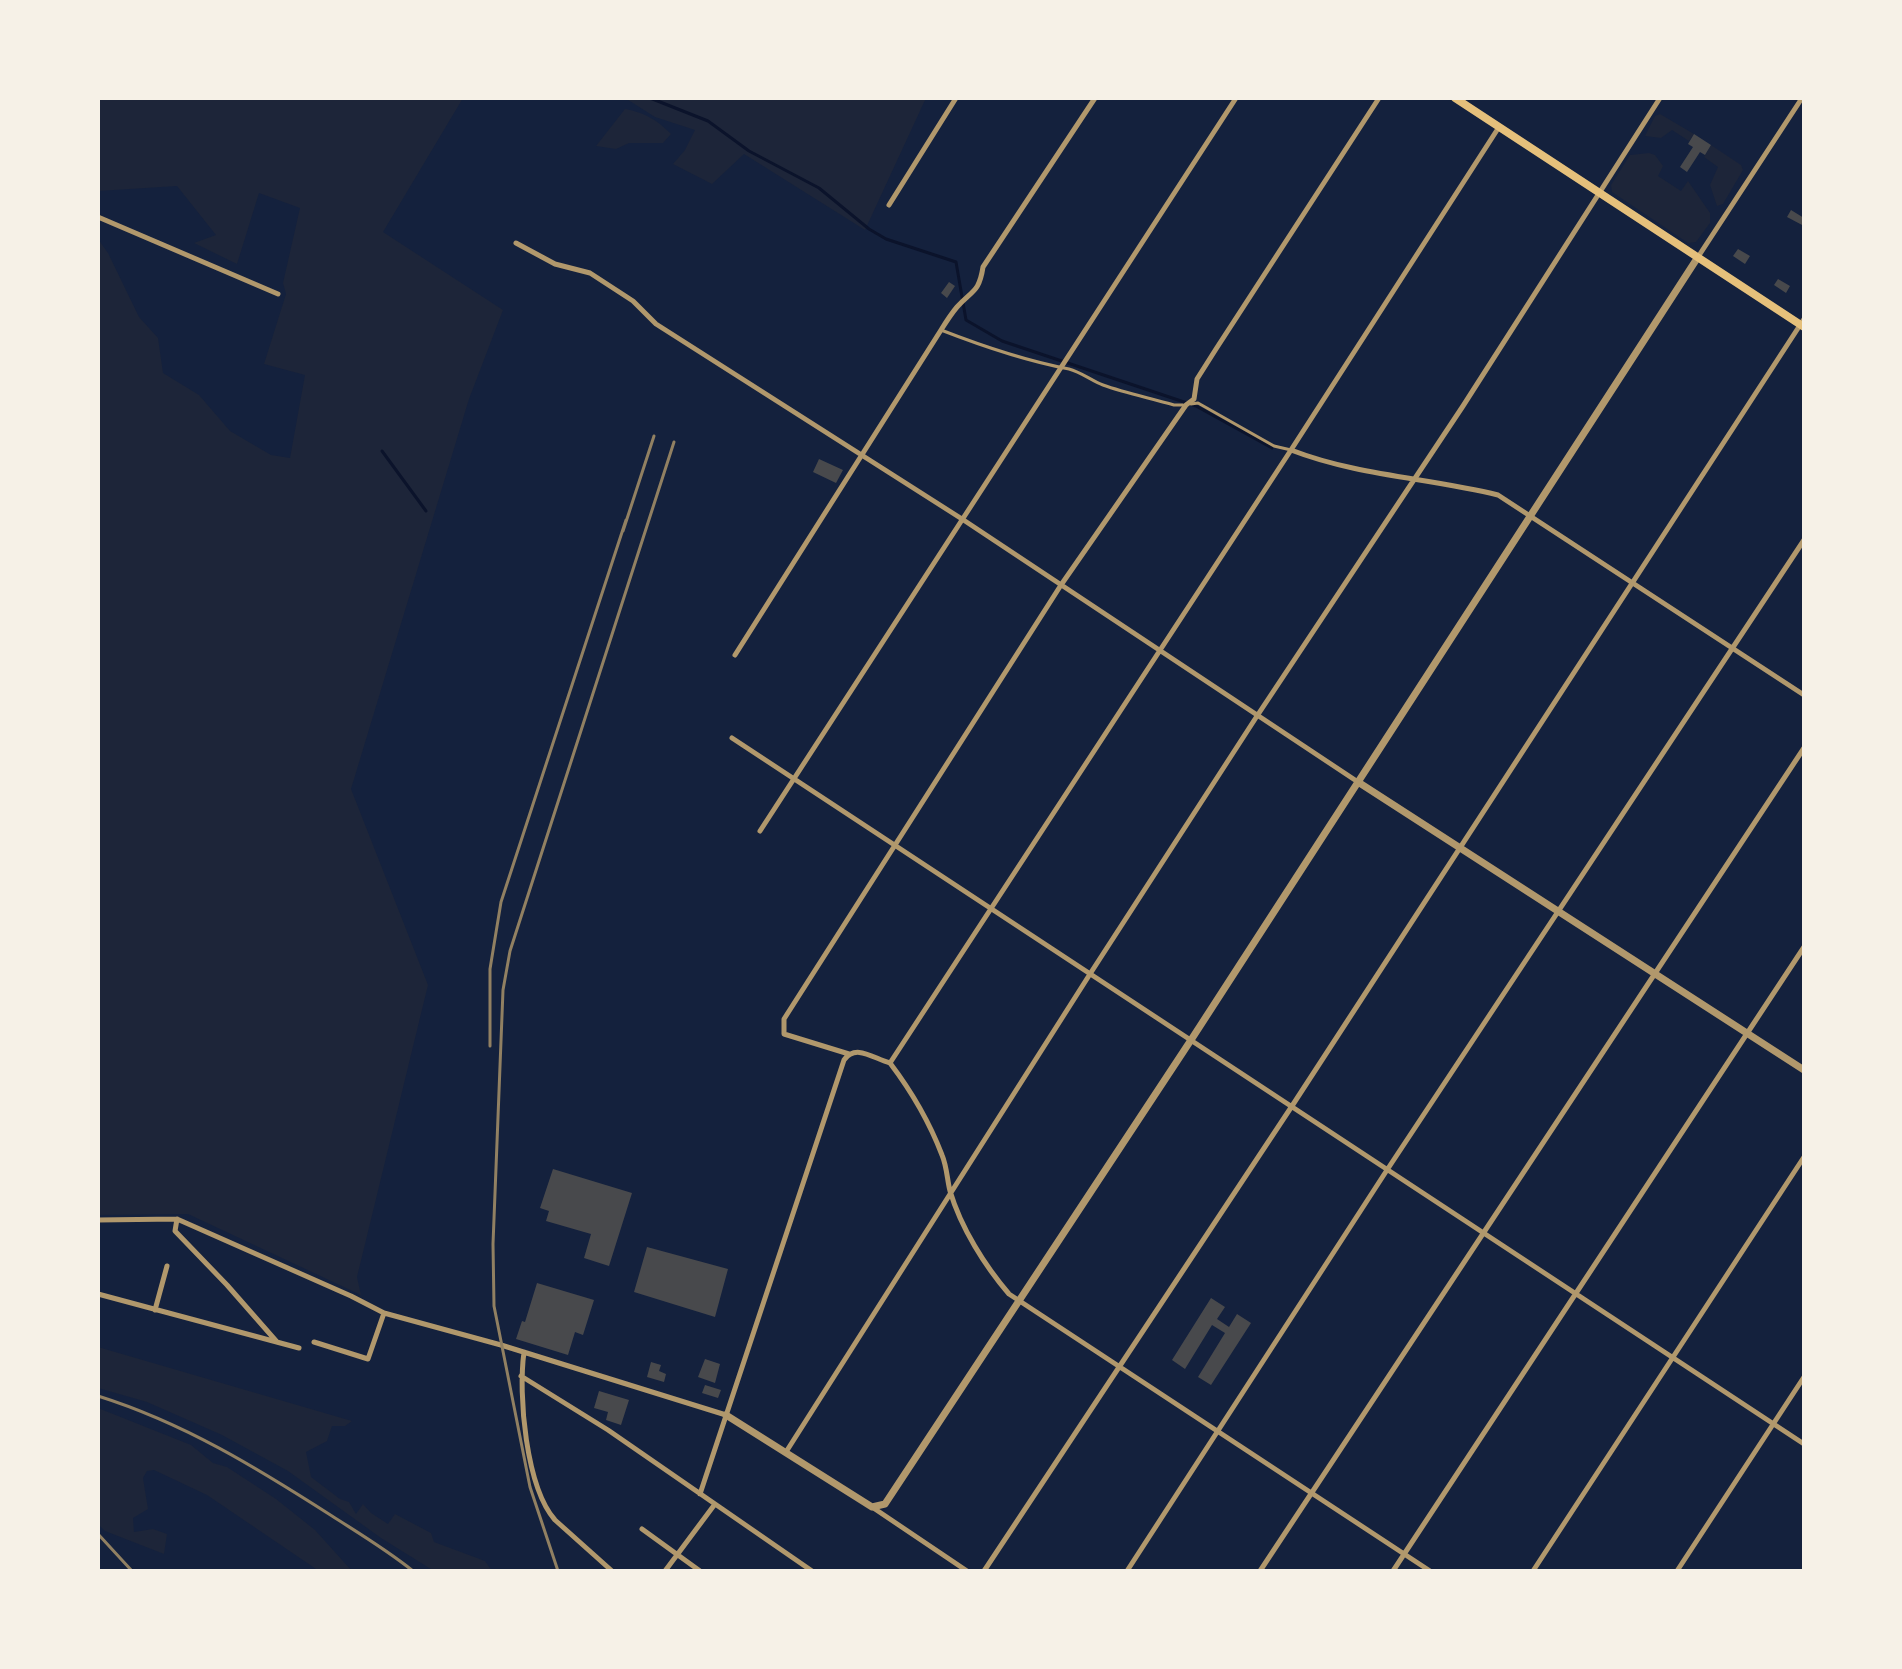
<!DOCTYPE html>
<style>
body{margin:0}
#map{position:relative;width:1902px;height:1669px;overflow:hidden;background:#14213d;font-family:"Noto Serif",serif}
canvas{display:block}
.frame{position:absolute;inset:0;border:100px solid #f6f1e7;pointer-events:none}
</style>
<div id="map">
<canvas width="1902" height="1669"></canvas>
<div class="frame"></div>
</div>
<script>
const ctx = document.querySelector('canvas').getContext('2d');
ctx.lineJoin = 'round';
function fillPath(path, color) {
  ctx.fillStyle = color;
  ctx.fill(path, 'evenodd');
}
function strokePath(path, color, width, dash) {
  ctx.strokeStyle = color;
  ctx.lineWidth = width;
  ctx.lineCap = dash ? 'butt' : 'round';
  ctx.setLineDash(dash || []);
  ctx.stroke(path);
}
fillPath(new Path2D(`
 M98 98H463L383 232 503 310 469 399 351 789 428 985 357 1277 361 1295 188 1214 98 1215V239L108 253 139 317 158 338 163 373 199 395 230 431 271 455 290 458 305 375 264 364 286 294 283 283 300 208 259 193 237 264 194 243 216 235 177 186 98 191Z
 M625 98H926L865 230 744 154 712 184 673 164 685 150 695 130 655 117Z
 M625 109C645 113 656 119 671 134L663 143H629L616 149 596 146Z
 M1660 114 1694 134 1689 141 1672 130 1661 138 1645 136 1655 116Z
 M1711 145 1741 165 1743 170 1723 204 1717 206 1710 185 1718 167 1704 157Z
 M1649 153 1655 155 1663 166 1658 176 1681 191 1688 181 1710 213V223L1696 242 1688 243 1612 192 1611 185 1630 155Z
 M98 1347 352 1421 345 1426H332L327 1441 306 1452 311 1477 340 1499 349 1502 356 1514 363 1504 371 1513 388 1524 395 1514 431 1533 434 1542 485 1561 492 1571H434L381 1538 288 1471 222 1435 147 1402 98 1388Z
 M98 1408 191 1445 213 1463 227 1467 276 1499 315 1530 352 1571H319L207 1495 154 1470 147 1471 143 1478 148 1509 133 1518 134 1532 153 1529 167 1534 164 1554 105 1531 98 1524Z`), '#1d2539');
strokePath(new Path2D(`
 M650 98 708 121 749 151 819 188 869 229 886 239 956 262 966 320 1002 341 1196 406 1272 448
 M382 451 426 511`), '#0b132b', 3);
fillPath(new Path2D(`
 M1694 134 1711 145 1705 155 1700 152 1687 172 1680 167 1693 147 1688 144Z
 M1791 210 1804 218V226L1787 217Z
 M1738 249 1750 256 1745 264 1733 256Z
 M1778 279 1790 286 1786 293 1774 285Z
 M949 282 955 286 947 298 941 293Z
 M819 459 843 470 836 483 813 472Z
 M553 1169 632 1193 609 1266 584 1258 591 1234 546 1221 549 1211 540 1208Z
 M647 1247 728 1269 715 1317 634 1292Z
 M537 1283 594 1300 583 1335 575 1332 568 1355 516 1339 522 1321 525 1322Z
 M1211 1298 1225 1307 1217 1319 1229 1327 1237 1314 1251 1323 1211 1385 1198 1377 1225 1333 1212 1325 1185 1369 1172 1360Z
 M705 1359 720 1364 715 1383 698 1377Z
 M651 1362 661 1365 659 1371 666 1374 664 1382 647 1377Z
 M705 1385 721 1390 718 1398 702 1393Z
 M599 1391 629 1400 621 1425 606 1420 608 1412 594 1408Z`), '#48494c');
strokePath(new Path2D(`
 M941 330C982 346 1027 361 1069 369 1081 372 1092 381 1103 385 1125 393 1150 398 1174 405H1183
 M1191 404 1198 403 1274 446 1291 450`), '#b1986c', 3);
strokePath(new Path2D(`
 M889 205 956 98
 M98 217 278 294
 M516 243 555 264 590 273 633 301 656 324 962 519 1358 782
 M1698 257 1802 98
 M1291 450C1358 476 1430 478 1498 495L1804 695
 M735 655 941 330C946 322 951 314 957 307 972 290 979 293 983 267L1095 98
 M732 738 1804 1444
 M760 831 1236 98
 M849 1054 784 1034V1019L1061 585 1186 405 1194 399 1197 379 1216 349 1379 98
 M890 1063 1291 450 1499 127
 M890 1063C912 1092 929 1121 942 1155 947 1167 947 1179 950 1191 961 1228 985 1266 1009 1294L1430 1571
 M177 1219 175 1231 227 1285 277 1342
 M98 1220 177 1219 351 1296 384 1313 501 1345 726 1415
 M98 1294 299 1348
 M155 1310 167 1266
 M314 1342 368 1359 384 1313
 M524 1352C518 1395 526 1487 555 1520L612 1571
 M521 1376 608 1430 812 1571
 M786 1452 1090 974 1257 716 1463 406 1660 98
 M700 1494 844 1060C856 1043 874 1059 890 1063
 M872 1507 967 1571
 M642 1529 700 1571
 M665 1571 715 1504
 M984 1571 1292 1106 1804 319
 M1127 1571 1387 1170 1804 540
 M1260 1571 1804 748
 M1393 1571 1804 947
 M1533 1571 1804 1157
 M1677 1571 1804 1377`), '#b1986c', 5);
strokePath(new Path2D(`
 M1358 782 1804 1070
 M726 1415 872 1507 885 1504 1191 1040 1698 257`), '#b1986c', 7);
strokePath(new Path2D(`
 M1455 98 1804 327`), '#e5c07b', 8);
strokePath(new Path2D(`
 M623 531 654 436
 M490 1046V969L501 902 626 520
 M98 1396C184 1423 257 1468 332 1516 360 1534 387 1550 413 1571
 M98 1534 132 1571
 M558 1571 530 1487 494 1306 493 1244 503 990 510 951 674 442`), '#918062', 3);
</script>
